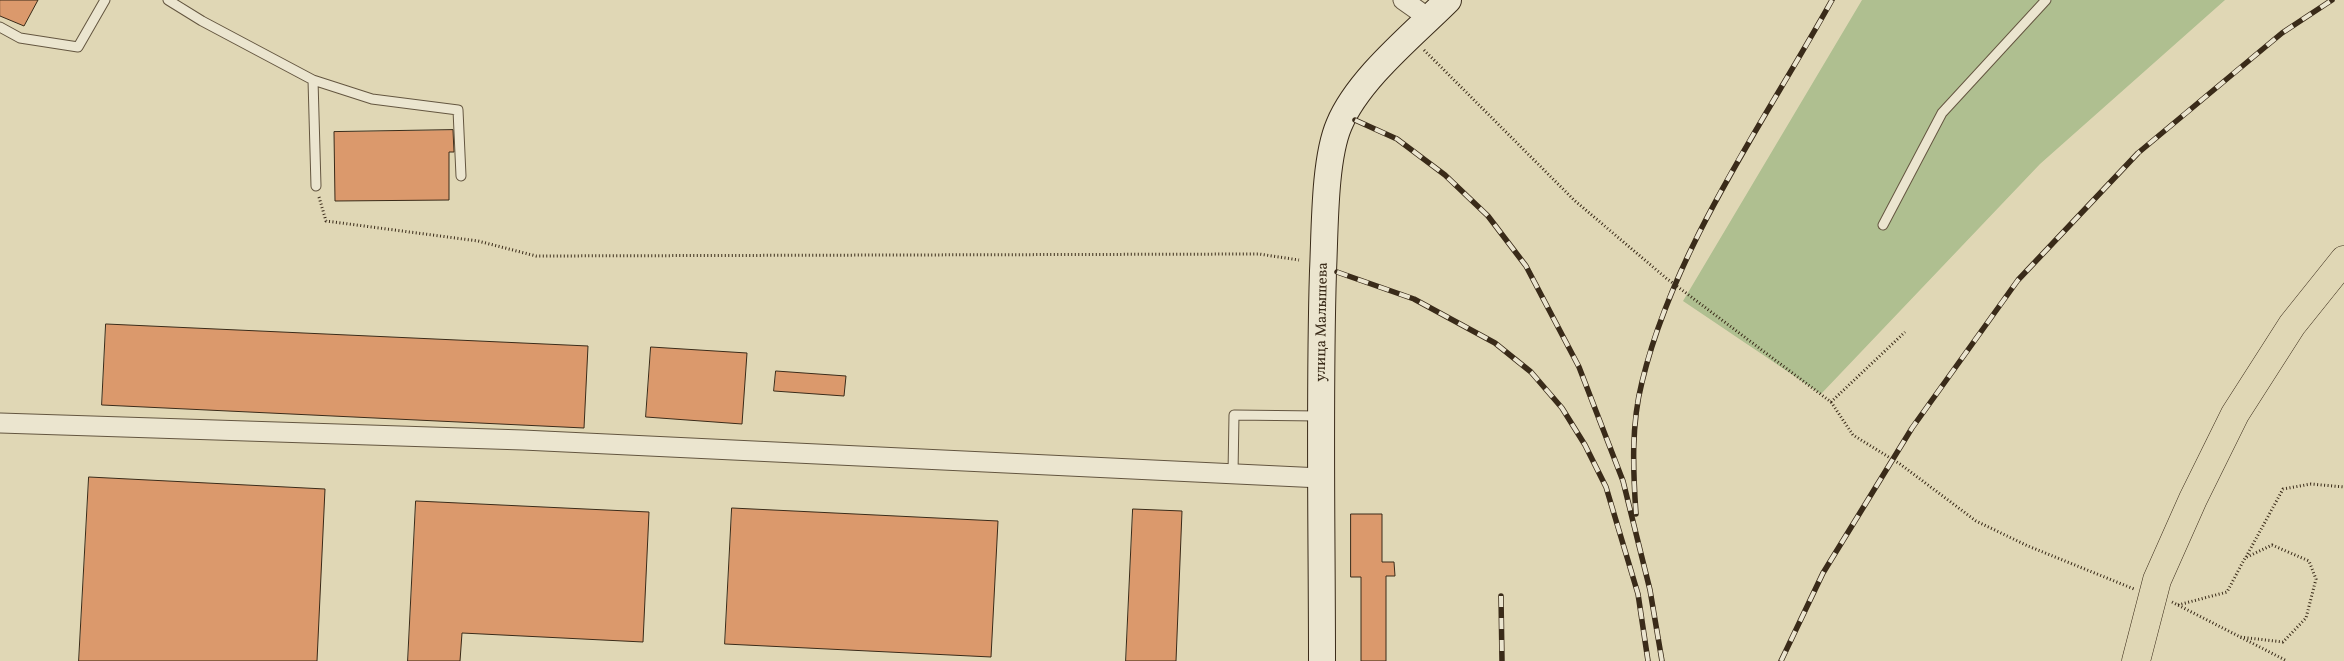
<!DOCTYPE html>
<meta charset="utf-8">
<style>
body{margin:0}
canvas{display:block;background:#e0d7b5}
</style>
<canvas width="2344" height="661"></canvas>
<script>
const ctx = document.querySelector('canvas').getContext('2d');
ctx.lineJoin = 'round';
function fillPath(path, color) {
  ctx.fillStyle = color;
  ctx.fill(path, 'evenodd');
}
function strokePath(path, color, width, dash) {
  ctx.strokeStyle = color;
  ctx.lineWidth = width;
  ctx.lineCap = dash ? 'butt' : 'round';
  ctx.setLineDash(dash || []);
  ctx.stroke(path);
}
function drawText(font, color, halo, rows, align = 'center') {
  ctx.font = font + ' Vollkorn,serif';
  ctx.lineWidth = 5;
  ctx.setLineDash([]);
  ctx.textBaseline = 'middle';
  ctx.strokeStyle = halo;
  ctx.fillStyle = color;
  for (const [text, x, y, turn = 0] of rows) {
    ctx.save();
    ctx.translate(x, y);
    ctx.rotate((+turn || 0) * Math.PI / 180);
    ctx.textAlign = isNaN(turn) ? turn : align;
    if (halo) ctx.strokeText(text, 0, 0);
    ctx.fillText(text, 0, 0);
    ctx.restore();
  }
}
fillPath(new Path2D(`
 M1862 0H2225L2040 164 1821 394 1683 301Z`), '#afbf90');
const building = new Path2D(`
 M0 0H38L24 26 0 16Z
 M453 130 454 152H449V200L335 201 334 132Z
 M106 324 588 346 584 428 102 405Z
 M651 347 747 353 742 424 646 417Z
 M776 371 846 376 844 396 774 391Z
 M89 477 325 489 317 661H79Z
 M416 501 649 512 643 642 462 633 460 661H408Z
 M732 508 998 521 991 657 725 644Z
 M1133 509 1182 511 1176 661H1126Z
 M1351 514H1382V562H1394L1395 576H1386V661H1361V577H1351Z`);
fillPath(building, '#db996c');
strokePath(building, '#3a2b19', 1);
const service = new Path2D(`
 M168 0 202 21 313 80 316 186
 M0 27 20 38 78 47 105 0
 M313 80 372 99 458 110 461 176
 M1883 225 1942 113 2046 0
 M1233 473 1234 415 1318 416`);
const minor = new Path2D(`
 M1403 0 1430 19
 M0 423 523 440 1321 478`);
const secondary = new Path2D(`
 M1322 661C1322 531 1319 401 1323 271 1325 231 1324 160 1339 125 1358 79 1413 35 1448 0`);
const primary = new Path2D(`
 M2136 661 2157 580 2193 499 2235 414 2292 325 2344 260`);
strokePath(service, '#645640', 11);
strokePath(minor, '#645640', 21);
strokePath(secondary, '#3a2b19', 28);
strokePath(primary, '#3a2b19', 29);
strokePath(new Path2D(`
 M1424 50 1574 200 1666 278 1831 402 1905 332
 M319 197 326 221 478 241 536 256 1259 254 1299 260
 M1831 402 1853 435 1900 464 1976 521 2028 546 2134 589
 M2246 557 2283 489 2311 484 2344 487
 M2172 602 2287 661
 M2178 605 2227 592 2245 558 2272 545 2309 561 2316 579 2306 618 2283 642 2240 637`), '#3a2b19', 3, [1, 2.5]);
strokePath(service, '#ebe5cf', 9);
strokePath(minor, '#ebe5cf', 19);
strokePath(secondary, '#ebe5cf', 26);
strokePath(primary, '#e0d7b5', 28);
const rail = new Path2D(`
 M1355 120 1397 139 1445 175 1488 216 1526 266 1579 367 1623 481 1650 590 1662 661
 M1337 272 1414 299 1495 343 1531 372 1562 408 1585 445 1606 487 1638 594 1648 661
 M1636 514C1633 470 1631 425 1642 382 1675 246 1765 121 1832 0
 M1501 596 1502 661
 M1781 661 1823 573 1912 428 2018 280 2138 153 2282 33 2332 0`);
strokePath(rail, '#3a2b19', 5.5);
strokePath(rail, '#ebe5cf', 4, [11]);
drawText('15px', '#3a2b19', '#ebe5cf', [
 ["улица Малышева",1323,322,-89]
]);
</script>
